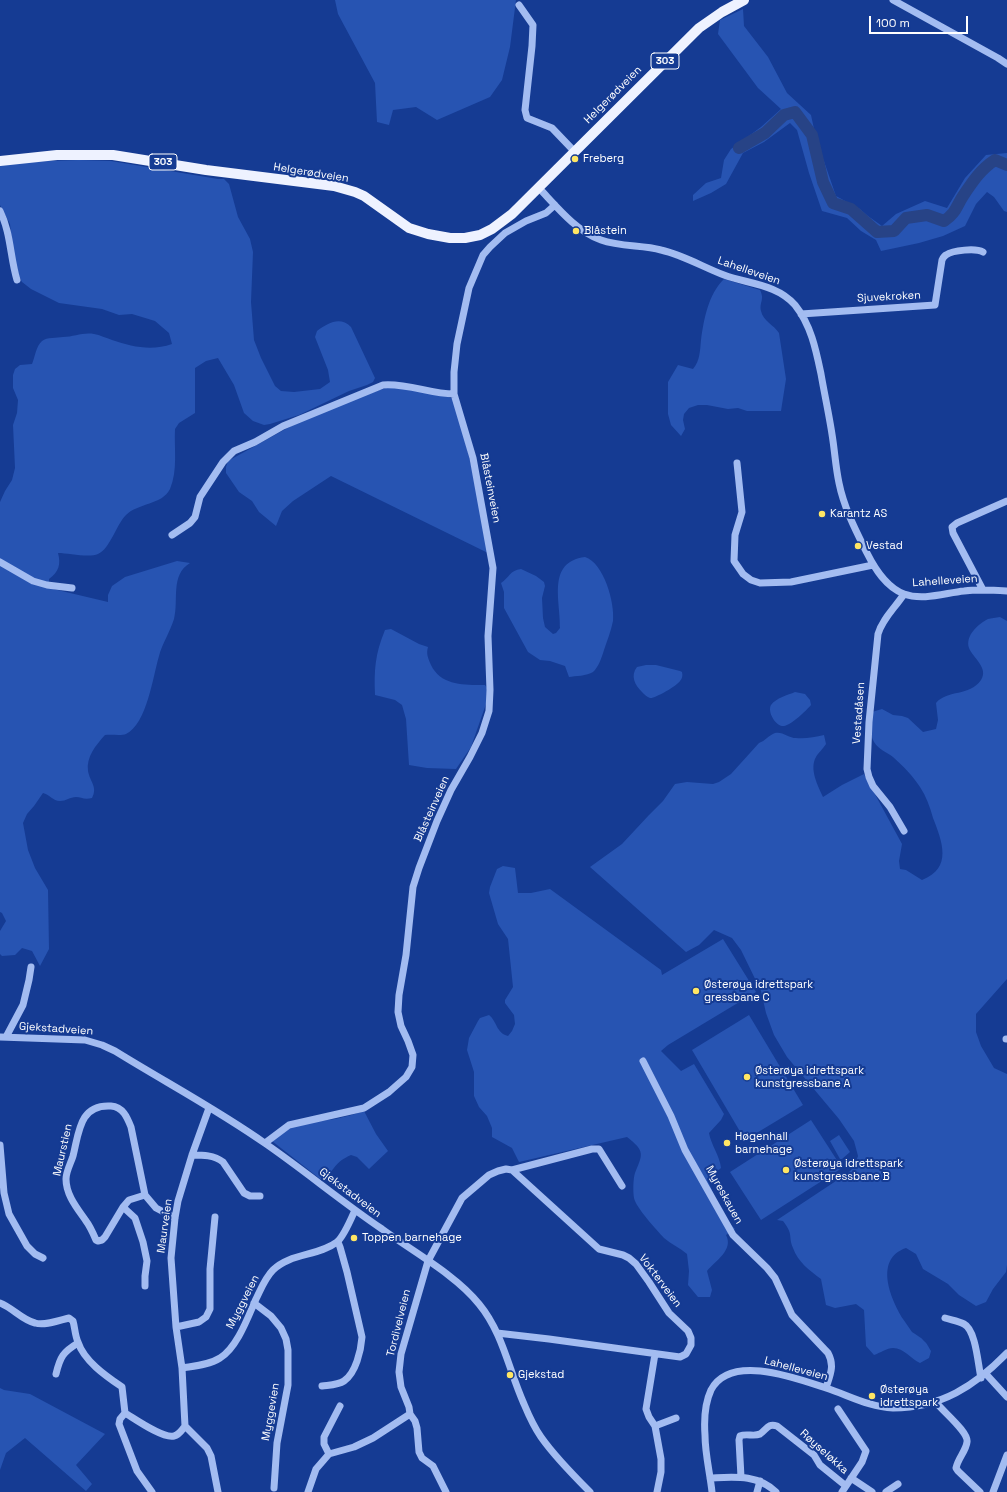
<!DOCTYPE html>
<meta charset="utf-8">
<style>
body{margin:0}
#map{position:relative;width:1007px;height:1492px;overflow:hidden;background:#153b93;font-family:"Space Grotesk",sans-serif}
canvas{display:block}
.scale{position:absolute;left:869px;top:16px;width:99px;height:18px;box-sizing:border-box;border:2px solid #fff;border-top:0;padding-left:5px;font-size:12px;line-height:14px;white-space:nowrap;color:#fff;-webkit-text-stroke:3px #153b93;paint-order:stroke}
</style>
<div id="map">
<canvas width="1007" height="1492"></canvas>
<div class="scale">100 m</div>
</div>
<script>
const ctx = document.querySelector('canvas').getContext('2d');
ctx.lineJoin = 'round';
function fillPath(path, color) {
  ctx.fillStyle = color;
  ctx.fill(path, 'evenodd');
}
function strokePath(path, color, width, dash) {
  ctx.strokeStyle = color;
  ctx.lineWidth = width;
  ctx.lineCap = dash ? 'butt' : 'round';
  ctx.setLineDash(dash || []);
  ctx.stroke(path);
}
function drawText(font, color, halo, rows, align = 'center') {
  ctx.font = font + ' "Space Grotesk",sans-serif';
  ctx.lineWidth = 4;
  ctx.setLineDash([]);
  ctx.textBaseline = 'middle';
  ctx.strokeStyle = halo;
  ctx.fillStyle = color;
  for (const [text, x, y, turn = 0] of rows) {
    ctx.save();
    ctx.translate(x, y);
    ctx.rotate((+turn || 0) * Math.PI / 180);
    ctx.textAlign = isNaN(turn) ? turn : align;
    if (halo) ctx.strokeText(text, 0, 0);
    ctx.fillText(text, 0, 0);
    ctx.restore();
  }
}
fillPath(new Path2D(`
 M335 0H516L510 47 502 80 490 97 437 120 416 107 393 110 389 125 377 122 375 83 338 14Z
 M743 9 744 26 768 57 787 93 811 115 816 138 836 196 860 209 868 216 882 226 896 214 925 201 947 208 965 178 986 155 1007 153V212L1004 211 994 197 987 192 976 204 965 226 943 236 919 243 881 251 876 240 861 231 847 218 822 211 809 173 797 130 790 123 764 142 743 153 726 184 711 193 693 201V195L706 183 721 178 724 160 731 149 761 127 781 109 758 88 718 34 720 20Z
 M79 160 111 161 218 179H224L229 184 238 217 250 239 253 252 251 302 254 340 261 358 275 386 281 391 294 392 320 389 330 382 328 370 315 337 317 331C328 323 340 316 351 327L375 378 373 382 367 385 349 391 299 415 270 424 264 425 253 421 244 413 234 385 218 358 206 361 195 368V413L179 423 175 429C174 449 178 470 170 489 162 505 138 503 126 515 116 525 110 549 98 554 89 558 68 553 58 553 61 564 59 572 49 579V588L108 602V595L112 586 125 577 177 561 190 563C170 575 179 600 174 619 170 632 162 644 159 656 153 676 147 724 126 734 121 736 111 734 105 735 96 745 86 757 88 771 90 782 98 787 92 798 84 800 81 797 76 797 70 797 66 801 60 801 53 801 49 794 43 793L34 806 27 814 23 823 28 850 35 868 48 890 49 949 40 966 32 951 22 948 15 955 2 956 0 954V931L6 921 2 913 0 912V502L5 491 12 480 15 468 13 425 17 413 18 400 13 388V375L15 369 20 365 32 364C35 357 36 346 42 341 47 337 57 338 63 337 74 337 83 332 94 334 100 335 106 338 112 340 132 347 152 351 172 344L169 333 155 321 132 314 119 315 102 309 59 303 31 289 22 282 19 276 13 252 10 224 0 205V165L20 162Z
 M724 279 760 290C765 300 759 302 761 311 763 321 774 325 779 333L786 379 781 411H747L738 408 728 409 707 405H698L689 408 684 414 683 420 685 429 681 436 671 425 668 414V382L678 365 693 369C700 361 700 350 701 340 704 319 708 295 724 279Z
 M389 387 440 393 455 400 472 469 488 553 331 476 293 501 282 511 276 526 259 512 252 501 239 492 226 473V467L228 461 300 421 358 397Z
 M585 557C604 563 615 603 613 621 611 631 607 641 604 650 602 657 598 668 593 672 587 676 575 676 569 677L565 666 550 661 540 660 528 652 504 608V592L501 583C509 578 510 570 521 569L536 576 544 582 545 586 542 598 543 618 545 627 553 634 556 633 560 628C561 602 546 562 585 557Z
 M1000 617 1007 621V979L976 1014V1032L981 1046 994 1068 1007 1074V1265L1006 1272 993 1289 986 1302 976 1306 959 1295 948 1284 923 1269 916 1254 906 1248C874 1259 890 1298 903 1319 906 1323 909 1328 912 1332 916 1335 921 1337 924 1341 927 1343 929 1348 931 1351L929 1358 920 1363C911 1359 904 1348 893 1348 887 1348 880 1353 874 1355L866 1346 864 1310 856 1304 835 1308 826 1305 821 1279C809 1270 798 1262 793 1248 788 1236 794 1235 783 1221L777 1220 848 1173 854 1167 858 1156 854 1141 839 1119 787 1057 774 1035 766 1013 761 991 741 950 732 938 714 930 699 945 686 952 590 867 622 844 649 815 663 801 675 784 687 782 713 784 719 782 731 774 759 743C765 741 769 735 775 733 782 731 789 738 796 738 805 739 815 737 824 735L826 744C823 749 818 753 816 757 809 769 818 786 823 797L842 785 864 774 902 844 899 861 900 869 906 870 922 880C953 868 942 841 933 818 930 807 926 796 920 787 913 776 903 766 893 757 887 752 879 750 874 742 869 734 872 721 872 712L882 709 893 715 902 716 908 718 923 732 936 729 938 720 936 703C948 689 969 697 981 680 989 668 973 658 969 648 965 636 978 624 988 619 991 618 996 618 1000 617Z
 M391 629 419 644 428 647C426 654 428 658 431 665 441 686 465 685 485 685L487 688 486 704 471 747 456 769 427 768 409 765 406 719 402 705 395 700 375 695C374 670 375 654 385 630Z
 M646 665H656L680 671 682 672C683 676 682 679 680 681 677 686 654 699 650 698 647 697 644 694 642 692 635 685 630 676 637 667Z
 M795 692 805 694 810 700 811 705C806 711 791 725 784 726 776 727 767 712 771 705 776 698 788 695 795 692Z
 M503 866 515 868 518 893H531L550 889 661 970 662 975 723 939 756 992 668 1045 661 1051 681 1071 694 1064 724 1114 721 1120 709 1133C711 1145 720 1156 721 1168L707 1179 724 1217 735 1229 726 1235C734 1250 715 1261 707 1271L712 1290 710 1297H698L688 1285 689 1271 687 1254C680 1248 671 1244 664 1238 657 1230 636 1208 634 1198 633 1192 633 1179 635 1173 643 1154 645 1151 627 1137L519 1162 512 1148 492 1137V1128L487 1116 479 1107 474 1096V1072L467 1050 469 1038 478 1021 480 1018 489 1015C497 1021 496 1033 508 1036L512 1031 515 1024 514 1015 505 1003V1000L513 987 508 939 498 924 489 893 490 887 497 869Z
 M749 1015 803 1105 745 1140 692 1050Z
 M364 1111 376 1134 388 1151 369 1169 357 1157 351 1155C335 1162 334 1169 324 1182L272 1141C293 1121 308 1123 335 1119 345 1117 355 1114 364 1111Z
 M811 1120 842 1168 761 1220 730 1172Z
 M839 1135 850 1152 842 1159H840L830 1141Z
 M0 1388 4 1390 30 1394 105 1434 76 1465 92 1484 86 1491 25 1438 6 1453 0 1470Z`), '#2754b2');
strokePath(new Path2D(`
 M739 148 765 133 784 115 795 112 812 135 823 182 833 203 851 209 877 232 894 231 906 218 927 215 944 221C956 213 956 207 963 196 973 181 981 169 995 160L1007 165`), '#274386', 12);
strokePath(new Path2D(`
 M893 0 998 58 1007 64
 M519 5 533 25 532 46 525 110 527 118 552 128 574 151
 M539 188C557 207 576 231 601 240 620 247 642 245 661 250 683 255 703 267 724 275 748 284 777 284 795 305 811 325 816 350 821 374 825 397 830 419 833 441 835 455 836 469 839 483 844 508 856 531 867 553 875 569 886 587 904 594 923 601 945 593 964 591 979 589 993 590 1007 591
 M0 211C11 233 10 257 17 280
 M801 314 935 305 942 260C943 258 944 256 946 255 953 250 976 248 983 252
 M737 463 742 512 735 535 734 561 743 574 751 580 760 583 791 582 873 565
 M172 535 190 523 195 517 200 497 223 462 234 451 255 442 283 426 383 385C408 383 430 394 454 394
 M0 562 33 581 47 585 72 588
 M983 590 953 533 952 527 957 523 1007 501
 M904 831 890 807 873 786 869 777 867 769 869 722 878 634C883 618 895 608 904 594
 M0 1037 85 1040 102 1045 115 1051C165 1082 218 1110 266 1144 305 1171 342 1202 382 1229 412 1251 456 1275 479 1304 503 1333 509 1371 524 1404 529 1416 534 1427 541 1437 555 1457 573 1475 590 1492
 M6 1037 23 1005 29 980 31 967
 M1006 1039H1007
 M643 1061 671 1116 685 1150 733 1235 767 1268 775 1278 792 1315 828 1353C835 1366 830 1375 826 1388
 M265 1143 289 1125 364 1108 389 1092 406 1077 412 1067 413 1055 408 1041 401 1026 398 1012 399 995 406 955 413 887 419 868 437 821 451 790 470 757 482 733 489 711 490 690 488 636 493 568 473 458 454 394V372L457 344 469 288 483 255 490 247 505 233 526 221 546 213 555 205
 M0 1145 4 1193 9 1214 27 1246 35 1254 43 1258
 M192 1155C203 1155 214 1155 223 1162L244 1193 250 1196H260
 M512 1170 592 1149H599L622 1186
 M145 1195 129 1200 123 1207 105 1237 102 1240 98 1241 96 1240C93 1233 90 1226 86 1221 77 1208 66 1195 66 1179 66 1171 71 1163 73 1156 79 1133 79 1104 111 1106 123 1107 127 1117 131 1127L145 1195 156 1208 175 1218
 M123 1207 135 1218 143 1242 147 1261 145 1276V1286
 M0 1303C13 1308 22 1320 35 1323 45 1326 60 1320 69 1318L73 1321C75 1328 75 1336 78 1342 84 1361 106 1376 122 1387L125 1413 120 1419 119 1424 137 1471 152 1492
 M254 1303 271 1316 281 1328 286 1339 288 1350V1385L277 1443 274 1488
 M945 1318C951 1320 958 1321 964 1324 976 1330 978 1365 981 1378
 M176 1327 199 1322 206 1317 210 1309V1269L215 1217
 M655 1354 646 1409 649 1417 655 1426 661 1459V1472L657 1492
 M182 1368C194 1366 209 1365 220 1358 237 1348 248 1317 256 1299 261 1289 265 1278 273 1270 290 1253 319 1256 337 1242 344 1236 351 1219 355 1210
 M56 1374C60 1357 63 1352 78 1343
 M986 1374 1007 1397
 M322 1386C329 1385 338 1385 344 1381 356 1373 361 1350 362 1337L347 1272 340 1247 338 1242
 M935 1401C942 1411 969 1432 967 1442 966 1451 958 1458 956 1468L958 1471 980 1492
 M838 1409 866 1451 862 1462 842 1492
 M125 1413C135 1419 163 1439 174 1436 179 1435 182 1430 185 1426L182 1368 176 1327 171 1258 175 1218 178 1201 192 1155 209 1108
 M410 1414 415 1421 417 1428 419 1452 422 1458 433 1466 446 1492
 M185 1426 207 1448 211 1456 218 1492
 M655 1426 676 1418
 M329 1454 324 1444V1437L340 1406
 M741 1477 739 1440 740 1436C746 1433 754 1437 760 1434 767 1429 768 1423 777 1426L814 1455 820 1465 846 1486
 M710 1478C734 1477 757 1474 776 1492
 M851 1478 872 1492
 M308 1492 316 1469 329 1454 354 1447 373 1438 410 1414 409 1407 401 1387 399 1372 401 1354 428 1261 462 1198 489 1175 498 1171 506 1169 512 1170 599 1249 623 1255 629 1258 636 1264 649 1282 669 1313 688 1331 691 1338V1345L686 1354 680 1357 549 1339 497 1333
 M712 1492C710 1473 705 1454 705 1435 704 1421 705 1403 711 1390 730 1353 796 1378 826 1388 848 1395 869 1407 893 1408 941 1408 975 1386 1007 1353
 M757 1492 760 1481
 M886 1492 898 1484
 M993 1492 1007 1455`), '#a3bcf1', 7);
strokePath(new Path2D(`
 M0 161 57 155H113L206 170 334 186 355 192 364 196 409 228 428 234 450 238H465L480 235 492 229 512 214 699 28 722 12 744 0`), '#eef2ff', 10);
for (const [x, y, r, color] of [
 [575,159,4,"#ffe664"],
 [576,231,4,"#ffe664"],
 [822,514,4,"#ffe664"],
 [858,546,4,"#ffe664"],
 [696,991,4,"#ffe664"],
 [747,1077,4,"#ffe664"],
 [727,1143,4,"#ffe664"],
 [786,1170,4,"#ffe664"],
 [354,1238,4,"#ffe664"],
 [510,1375,4,"#ffe664"],
 [872,1396,4,"#ffe664"]
]) {
  const dot = new Path2D();
  dot.arc(x, y, r, 0, 2 * Math.PI);
  ctx.fillStyle = color;
  ctx.fill(dot);
  strokePath(dot, '#153b93', 1.5);
}
for (const [x, y, w] of [
 [665,61,28],
 [163,162,28]
]) {
  const box = new Path2D();
  box.roundRect(x - w / 2, y - 8, w, 16, 3);
  ctx.fillStyle = '#153b93';
  ctx.fill(box);
  strokePath(box, '#fff', 1);
}
drawText('bold 10px', '#fff', null, [
 ["303",665,61],
 ["303",163,162]
]);
drawText('11px', '#fff', '#153b93', [
 ["Helgerødveien",613,95,-45],
 ["Helgerødveien",311,173,9],
 ["Lahelleveien",749,271,19],
 ["Sjuvekroken",889,297,-3],
 ["Blåsteinveien",490,488,79],
 ["Lahelleveien",945,581,-4],
 ["Vestadåsen",859,713,-86],
 ["Blåsteinveien",432,809,-66],
 ["Gjekstadveien",56,1029,4],
 ["Maurstien",63,1150,-77],
 ["Gjekstadveien",350,1193,37],
 ["Myreskauen",724,1195,61],
 ["Maurveien",165,1226,-82],
 ["Vokterveien",660,1281,53],
 ["Myggveien",243,1302,-63],
 ["Tordivelveien",399,1323,-76],
 ["Lahelleveien",796,1369,15],
 ["Myggevien",271,1412,-80],
 ["Røyseløkka",824,1452,42]
]);
drawText('11px', '#fff', '#153b93', [
 ["Freberg",583,159],
 ["Blåstein",584,231],
 ["Karantz AS",830,514],
 ["Vestad",866,546],
 ["Østerøya idrettspark",704,985],
 ["gressbane C",704,998],
 ["Østerøya idrettspark",755,1071],
 ["kunstgressbane A",755,1084],
 ["Høgenhall",735,1137],
 ["barnehage",735,1150],
 ["Østerøya idrettspark",794,1164],
 ["kunstgressbane B",794,1177],
 ["Toppen barnehage",362,1238],
 ["Gjekstad",518,1375],
 ["Østerøya",880,1390],
 ["idrettspark",880,1403]
], 'left');
</script>
